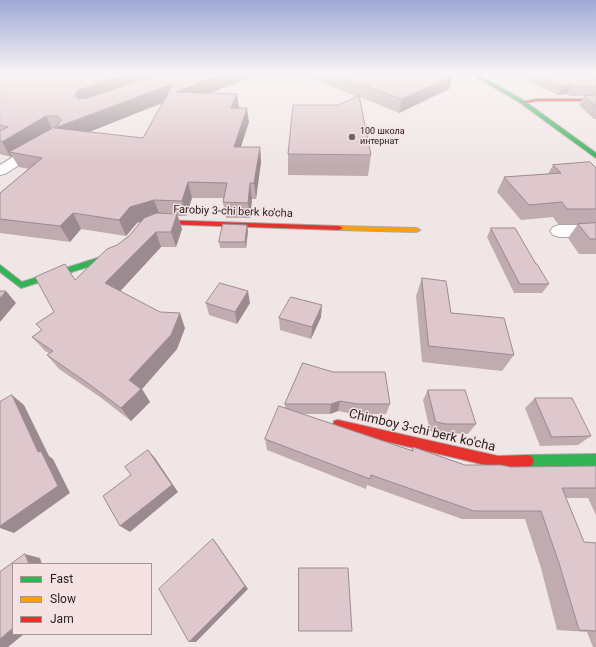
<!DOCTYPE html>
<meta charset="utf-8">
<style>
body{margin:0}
#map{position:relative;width:596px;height:647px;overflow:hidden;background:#f1e6e6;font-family:Roboto,sans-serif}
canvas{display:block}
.legend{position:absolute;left:12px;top:563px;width:140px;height:72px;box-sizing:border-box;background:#f5e2e2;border:1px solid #a39595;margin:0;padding:5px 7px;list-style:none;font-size:12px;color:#292222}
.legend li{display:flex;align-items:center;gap:8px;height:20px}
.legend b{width:20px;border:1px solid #a39595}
</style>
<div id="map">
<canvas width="596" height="647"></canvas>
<ul class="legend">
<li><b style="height:5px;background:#30b455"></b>Fast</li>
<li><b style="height:5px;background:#ff9f0a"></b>Slow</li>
<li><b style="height:5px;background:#e5322d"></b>Jam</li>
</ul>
</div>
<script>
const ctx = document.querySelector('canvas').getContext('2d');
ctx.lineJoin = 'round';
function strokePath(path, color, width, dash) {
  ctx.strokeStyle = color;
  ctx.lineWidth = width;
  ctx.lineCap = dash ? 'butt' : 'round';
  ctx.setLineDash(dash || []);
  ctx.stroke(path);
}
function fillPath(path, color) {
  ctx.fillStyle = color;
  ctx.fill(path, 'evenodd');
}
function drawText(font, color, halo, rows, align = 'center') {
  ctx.font = font + ' Roboto,sans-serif';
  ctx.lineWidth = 3;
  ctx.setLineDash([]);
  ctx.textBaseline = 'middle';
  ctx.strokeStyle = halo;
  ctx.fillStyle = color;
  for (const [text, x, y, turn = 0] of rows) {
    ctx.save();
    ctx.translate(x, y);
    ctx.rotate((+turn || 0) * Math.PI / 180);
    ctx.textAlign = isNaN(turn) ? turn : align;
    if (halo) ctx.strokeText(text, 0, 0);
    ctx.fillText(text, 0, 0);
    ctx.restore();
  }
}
const street = new Path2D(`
 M40 142 45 143 47 146 45 149 5 174 0 175V165L35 143Z
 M559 225H596V237H559L553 235 550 231 553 227Z`);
const fast = new Path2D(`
 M471 74H476L523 100 596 153V158L519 102Z
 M121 248 125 251 119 257 21 288 0 272V265L22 282 113 253Z
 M596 454V466L528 467 524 465 522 461 524 457 528 455Z`);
const slow = new Path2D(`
 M336 226 416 228 420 230 416 232 339 230H336Z`);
const jam = new Path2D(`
 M537 99H596V101H537L523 103 521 102Z
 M160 220 339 226 343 228 339 230 161 224 151 227 147 225Z
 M338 420 498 456 528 455 532 457 534 461 532 465 528 467 498 468 338 430 334 429 333 425 334 421Z`);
strokePath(street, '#aea6a6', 2);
strokePath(fast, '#aea6a6', 2);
strokePath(slow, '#aea6a6', 2);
strokePath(jam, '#aea6a6', 2);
fillPath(street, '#fdfbfb');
fillPath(fast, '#30b455');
fillPath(slow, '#ff9f0a');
fillPath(jam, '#e5322d');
fillPath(new Path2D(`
 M0 74H258L210 93 238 108 249 122 240 147H260L261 162 256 199H252L250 218H226L223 202 224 198H192L186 216H178L182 229 176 247H161L120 291 185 328 177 349 142 389 150 402 131 421 100 397 59 369 47 355 49 353 45 351 32 337 42 330 36 324 54 312 75 280 117 245 129 236 142 221 137 223 126 236 81 229 70 242 0 233V193L29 169 19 167 12 156 11 157 0 154ZM163 103 143 138 89 132Z
 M300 74H446L449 89 399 113 360 97 371 155 368 176 288 175V154L338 105 359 97Z
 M513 74H596V119H594L579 105 584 96H569L567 94 558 95Z
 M553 165 596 168V254H579L568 238 578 224H558L553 217 521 220 497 192 504 177 548 174Z
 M491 228 536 264 549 284 542 293H514L487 237Z
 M248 231 246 248H220L219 242Z
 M422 278 451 313 514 355 502 371 422 362 416 296Z
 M206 303H250L237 324 209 315Z
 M321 317 311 339 280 330 279 318Z
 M303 363 390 404 386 414H354L338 411 330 414H303L411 451 413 447 465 465 511 467 596 466V515L588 498H566L584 542 596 543V647H593L587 632 557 630 541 568 525 519H462L367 485 366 489 267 450 265 439 285 408V404Z
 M428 390 476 424 468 434 440 433 430 431 423 400Z
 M535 398 591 436 578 445 540 446 525 408Z`), '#bfabb0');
fillPath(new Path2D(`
 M129 74H171L84 104 75 95 78 90Z
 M224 74H258L179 106 176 92Z
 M453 76 449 89 399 113 402 99Z
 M173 84 176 97 62 143 55 128Z
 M572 85 567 94 558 95 563 86Z
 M237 94 239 108 233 122 231 108Z
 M247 108 249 122 236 162 234 147Z
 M46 116 53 131 9 152 12 156 11 157 2 142Z
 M260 147 261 162 256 199 254 183Z
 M188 182 192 198 186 216 182 201Z
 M250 183 252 199 250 218 248 203Z
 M154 200 160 216 137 223 126 236 119 220 130 207Z
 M73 213 81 229 70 242 60 226Z
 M177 214 182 229 176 247 171 232Z
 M247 225 248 231 246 248 245 242Z
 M156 232 161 247 114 298 105 283Z
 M6 291 16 303 0 322V298Z
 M248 291 250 303 237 324 235 312Z
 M322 305 321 317 311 339 312 327Z
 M180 313 185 328 177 349 142 389 150 402 131 421 121 408 129 380Z
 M12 395 24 405 49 456 53 459 70 493 14 533 0 528V526L38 452Z
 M340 401 338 411 330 414 331 404Z
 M148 450 155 458 178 492 130 532 120 526Z
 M213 539 217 544 248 589 196 642H189Z
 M25 554 40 558 42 564H29Z
 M13 628V634H24L8 647H0V639Z`), '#9b8b90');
const building = new Path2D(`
 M0 74H129L78 90 75 95 78 99 87 98 159 74H224L176 92 237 94 231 108H247L234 147H260L254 183H250L248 203 223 202 227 183 188 182 182 201 154 200 130 207 119 220 73 213 60 226 0 219V193L42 158 9 152 58 125 61 120 58 116H46L2 142 0 141V131L8 127 0 125ZM173 84 143 138 55 128Z
 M334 74H446L453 76 402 99Z
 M535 74H596V87L574 86 572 85 563 86Z
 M596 95V106L584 96Z
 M359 96 371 155 288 154 293 105H338Z
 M590 162 596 168V209H567L562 202 529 205 504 177 561 173 553 165Z
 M157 213 177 214 171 232H156L105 283 160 312 180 313 171 335 129 380 141 389 121 408 89 384 47 355 53 351 32 337 42 330 36 324 54 312 35 277 65 264 75 280 107 249 117 245 129 236 144 218Z
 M596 223V239H590L578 224Z
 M223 224 247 225 245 242H219Z
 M491 228H515L536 264H537L549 284H520Z
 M422 278 446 281 451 313 504 318 514 355 429 346Z
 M220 283 248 291 235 312 206 303Z
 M0 291H6L0 298Z
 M291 297 322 305 312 327 279 318Z
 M303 363 333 372H385L390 404H357L340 401 331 404H285Z
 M428 390H465L476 424H446L436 422Z
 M12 395 38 452 41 451 58 486 0 526V402Z
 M535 398H572L591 436 552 437Z
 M279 406 413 451V447L465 465H501L511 467 596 466V488H562L584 542 596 543V631L579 630 559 563 541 511H474L371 475 370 479 265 439Z
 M148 450 172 485 120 526 103 496 131 475 125 467Z
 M213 539 245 586 189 642 159 589Z
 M25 554 29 564H13V628L0 639V572Z
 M299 568H348L352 631H299Z`);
fillPath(building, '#dec7cd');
strokePath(building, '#9b8b90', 1);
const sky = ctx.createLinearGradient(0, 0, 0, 164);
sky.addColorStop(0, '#9ea9d7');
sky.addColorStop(0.45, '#f9f4f4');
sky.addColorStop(1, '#f9f4f400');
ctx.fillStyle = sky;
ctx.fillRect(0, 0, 596, 164);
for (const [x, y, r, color] of [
 [352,137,4,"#6f6767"]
]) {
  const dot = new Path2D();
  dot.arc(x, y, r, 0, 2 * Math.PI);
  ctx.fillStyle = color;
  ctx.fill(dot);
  strokePath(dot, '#f5e2e2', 1.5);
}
drawText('9px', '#292222', '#f5e2e2', [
 ["100 школа",360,132],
 ["интернат",360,142]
], 'left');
drawText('11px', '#292222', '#f5e2e2', [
 ["Farobiy 3-chi berk ko'cha",233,212,2]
]);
drawText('13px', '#292222', '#f5e2e2', [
 ["Chimboy 3-chi berk ko'cha",422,431,13]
]);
</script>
